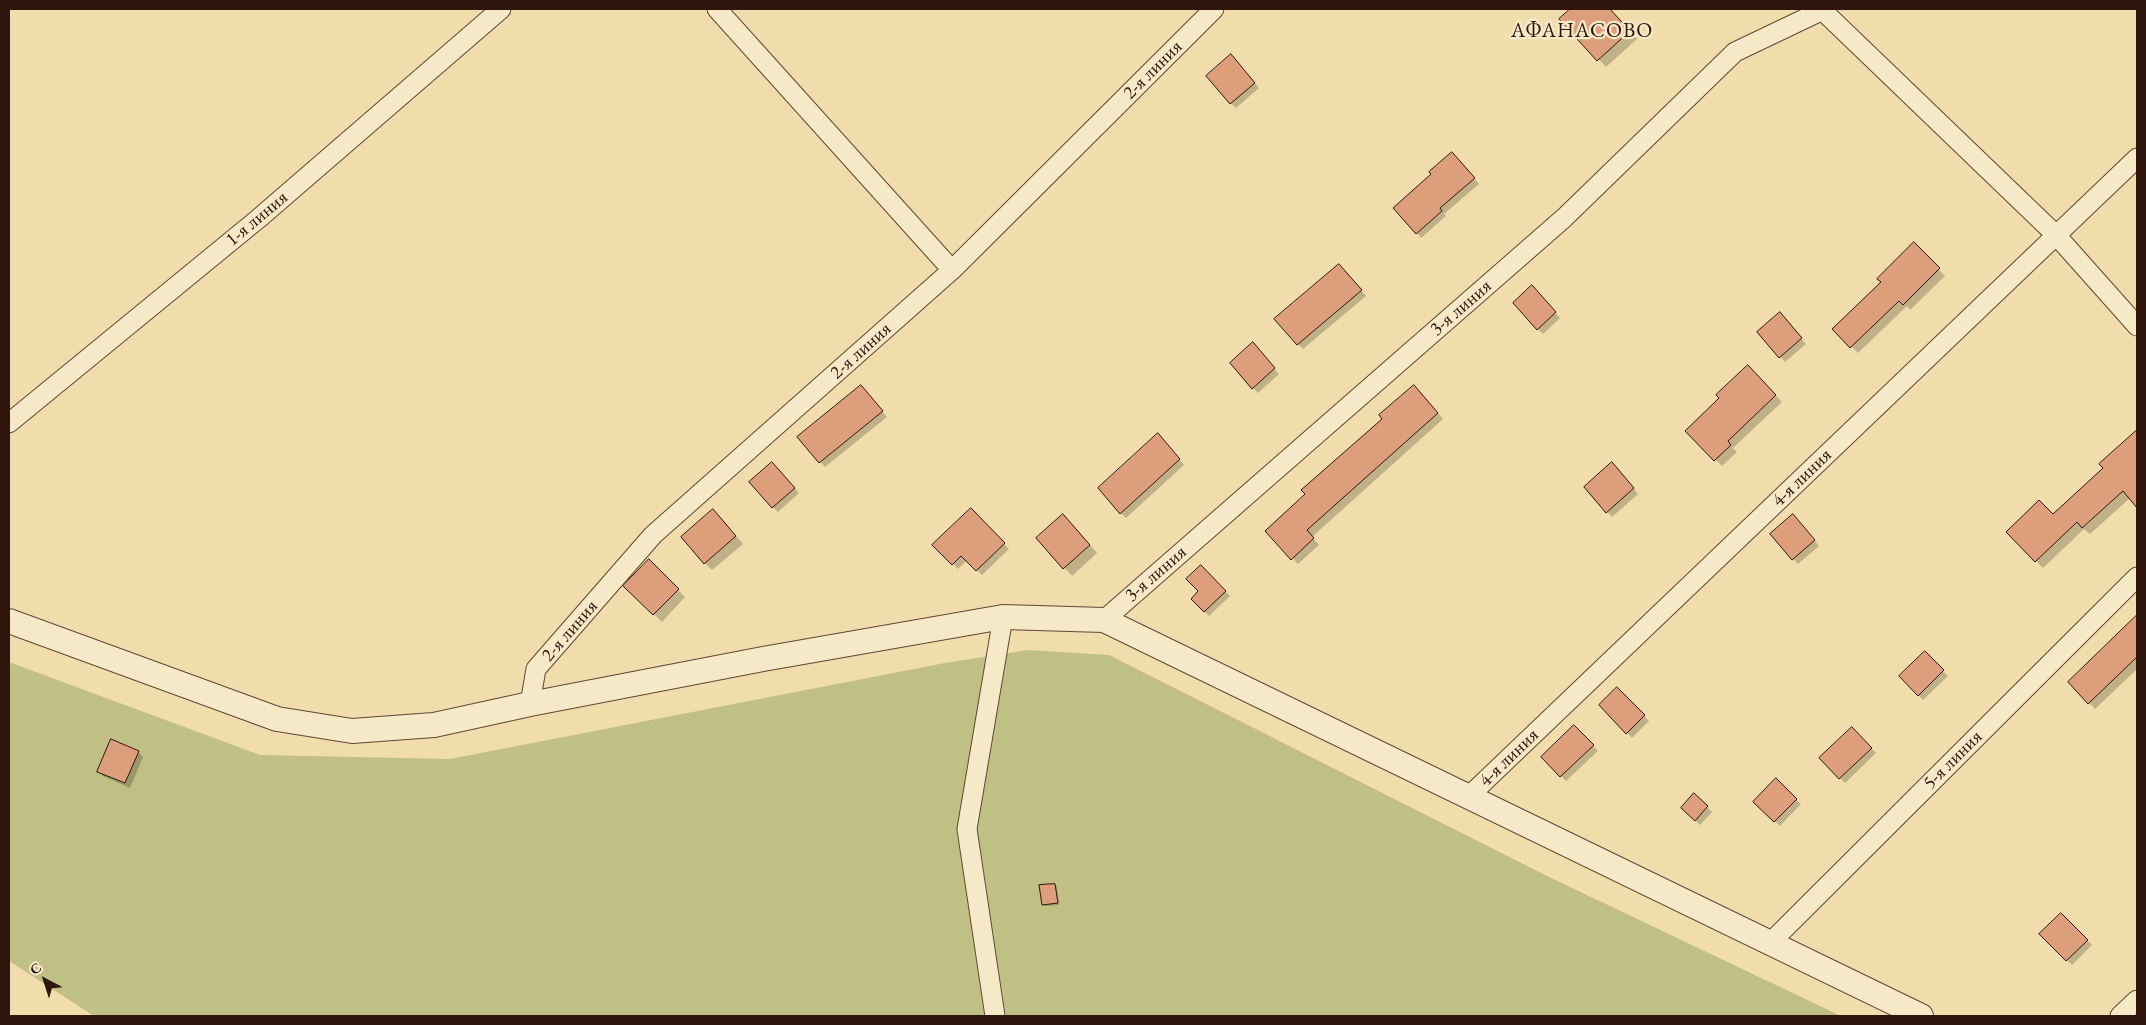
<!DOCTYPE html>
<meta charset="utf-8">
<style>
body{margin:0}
#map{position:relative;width:2146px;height:1025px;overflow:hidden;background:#f0ddab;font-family:"EB Garamond",serif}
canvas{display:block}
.frame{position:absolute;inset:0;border:10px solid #2f150c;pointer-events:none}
.north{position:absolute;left:20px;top:955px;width:50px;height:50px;-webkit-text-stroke:4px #f5e9c8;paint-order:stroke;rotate:320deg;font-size:14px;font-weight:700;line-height:20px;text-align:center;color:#2f150c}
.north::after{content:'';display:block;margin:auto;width:18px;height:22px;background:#2f150c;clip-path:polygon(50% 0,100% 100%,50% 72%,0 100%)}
</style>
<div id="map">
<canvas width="2146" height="1025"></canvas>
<div class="frame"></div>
<div class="north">С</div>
</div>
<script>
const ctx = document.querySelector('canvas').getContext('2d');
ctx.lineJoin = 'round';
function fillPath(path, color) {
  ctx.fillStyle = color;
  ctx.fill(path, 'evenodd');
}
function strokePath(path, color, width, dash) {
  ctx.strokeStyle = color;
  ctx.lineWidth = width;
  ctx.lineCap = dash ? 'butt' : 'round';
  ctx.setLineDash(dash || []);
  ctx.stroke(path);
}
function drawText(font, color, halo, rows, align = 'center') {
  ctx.font = font + ' "EB Garamond",serif';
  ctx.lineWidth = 4.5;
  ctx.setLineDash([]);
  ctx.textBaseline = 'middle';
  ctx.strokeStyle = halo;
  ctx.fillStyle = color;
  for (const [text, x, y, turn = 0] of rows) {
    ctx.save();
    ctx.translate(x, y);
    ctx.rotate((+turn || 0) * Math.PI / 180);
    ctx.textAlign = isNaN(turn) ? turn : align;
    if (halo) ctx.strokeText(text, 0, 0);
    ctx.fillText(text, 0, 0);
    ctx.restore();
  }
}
fillPath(new Path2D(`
 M1028 650 1109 655 1547 876 1841 1016H94L9 961V662L260 755 450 759 945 663Z`), '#c0bf84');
fillPath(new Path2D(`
 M1572 9H1609L1637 39 1606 67 1561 19Z
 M1235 61 1259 88 1236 108 1231 103Z
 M1457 158 1479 184 1444 214 1446 216 1421 238 1417 233Z
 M1914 244 1945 276 1910 310 1907 306 1858 353 1834 329 1883 282Z
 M1344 270 1366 296 1303 349 1298 344Z
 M1537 292 1560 318 1543 334 1538 329Z
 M1784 319 1806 344 1785 362 1758 332Z
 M1257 349 1279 374 1258 393 1253 388Z
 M1748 367 1782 402 1733 448 1737 452 1722 466 1687 431 1720 398Z
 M866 392 887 417 825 467 798 437Z
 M1420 392 1443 419 1312 537 1319 545 1298 564 1267 531Z
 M2132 436 2137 442V505L2130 498 2090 534 2084 529 2043 568 2008 532 2053 515 2104 468Z
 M1163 440 1184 465 1126 518 1121 513Z
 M777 468 799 493 778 512 773 507Z
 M1617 469 1638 494 1612 517 1585 487Z
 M971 510 1009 549 982 575 967 560 958 569 934 545Z
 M721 518 743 544 712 570 705 563Z
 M1797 520 1819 546 1798 564 1771 534Z
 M1071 523 1097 553 1072 576 1038 538Z
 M649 561 685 597 662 622 625 586Z
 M1201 566 1230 596 1209 616 1193 599 1200 591Z
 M2137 617V669L2095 709 2069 682Z
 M1925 653 1948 676 1923 700 1900 676Z
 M1617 689 1649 721 1632 738 1601 705Z
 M1574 726 1598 751 1566 781 1543 757Z
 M1852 729 1876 753 1845 783 1821 758Z
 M138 752 143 757 130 788 103 776 98 771Z
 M1776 780 1801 804 1780 826 1755 802Z
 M1694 795 1712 812 1700 825 1682 808Z
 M1055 885 1057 887 1059 905 1045 906 1043 904Z
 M2061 914 2092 945 2072 965 2040 934Z`), '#0003');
const building = new Path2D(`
 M1570 9H1610L1630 31 1597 61 1559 19Z
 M1231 54 1255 83 1230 104 1206 76Z
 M1452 152 1475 178 1440 208 1442 211 1416 234 1393 208 1431 174 1429 172Z
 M1914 242 1940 268 1903 305 1899 301 1850 348 1832 329 1881 282 1877 279Z
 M1339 264 1362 290 1297 345 1274 319Z
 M1532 285 1556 312 1537 330 1513 303Z
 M1780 312 1802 338 1779 358 1757 332Z
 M1253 342 1275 368 1252 389 1230 363Z
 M1748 365 1776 395 1728 441 1731 445 1714 461 1685 431 1719 398 1716 395Z
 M861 385 883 411 819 463 797 437Z
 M1414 385 1438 413 1307 530 1314 538 1291 560 1265 531 1305 494 1301 490 1382 419 1379 415Z
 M2137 430V508L2123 491 2082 528 2077 522 2035 562 2006 532 2039 500 2053 514 2103 468 2099 464Z
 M1158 433 1180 459 1120 514 1098 488Z
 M772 462 795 488 772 508 749 482Z
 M1612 462 1634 488 1606 513 1584 487Z
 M971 508 1005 543 976 571 961 556 952 565 932 545Z
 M713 509 736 536 704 564 681 537Z
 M1063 514 1090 545 1063 569 1036 538Z
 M1793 514 1815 540 1792 560 1770 534Z
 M649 559 679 589 653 615 623 586Z
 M1201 565 1226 591 1204 612 1191 599 1198 591 1186 579Z
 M2137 615V657L2088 704 2068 682Z
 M1925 651 1944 670 1918 696 1899 676Z
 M1617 687 1645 715 1626 734 1599 705Z
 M1574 725 1594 745 1560 777 1541 757Z
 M1852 727 1872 748 1839 779 1819 758Z
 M111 739 139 751 125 783 97 772Z
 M1776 778 1797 799 1774 822 1753 802Z
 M1694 793 1708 806 1695 821 1681 808Z
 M1055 884 1058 903 1042 905 1039 885Z
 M2061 913 2088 940 2066 961 2039 934Z`);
fillPath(building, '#dd9f7b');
strokePath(building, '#2f150c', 1);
const minor = new Path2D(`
 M717 9 952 270
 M1821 9 2056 235 2137 326
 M9 423 258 219 501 9
 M1104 620 1564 218 1735 52 1825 9
 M530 704 536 669 653 535 952 270 1214 9
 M1467 798 2137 158
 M1770 943 2137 577
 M995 1016 967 829 1003 617
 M2120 1016 2137 1000`);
const tertiary = new Path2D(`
 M9 621 277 719 352 731 434 725 530 704 763 659 1003 617 1104 620 1921 1016`);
strokePath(minor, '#5f4734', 21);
strokePath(tertiary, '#5f4734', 26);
strokePath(minor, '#f5e9c8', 19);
strokePath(tertiary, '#f5e9c8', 24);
drawText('19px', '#2f150c', '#f5e9c8', [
 ["2-я линия",1153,70,-45],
 ["1-я линия",257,219,-40],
 ["3-я линия",1461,308,-41],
 ["2-я линия",861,351,-42],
 ["4-я линия",1802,478,-44],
 ["3-я линия",1156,574,-41],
 ["2-я линия",570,631,-49],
 ["4-я линия",1509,758,-44],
 ["5-я линия",1953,760,-45]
]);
ctx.letterSpacing = '1px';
drawText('21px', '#2f150c', '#f5e9c8', [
 ["АФАНАСОВО",1582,31]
]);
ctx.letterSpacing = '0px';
</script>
